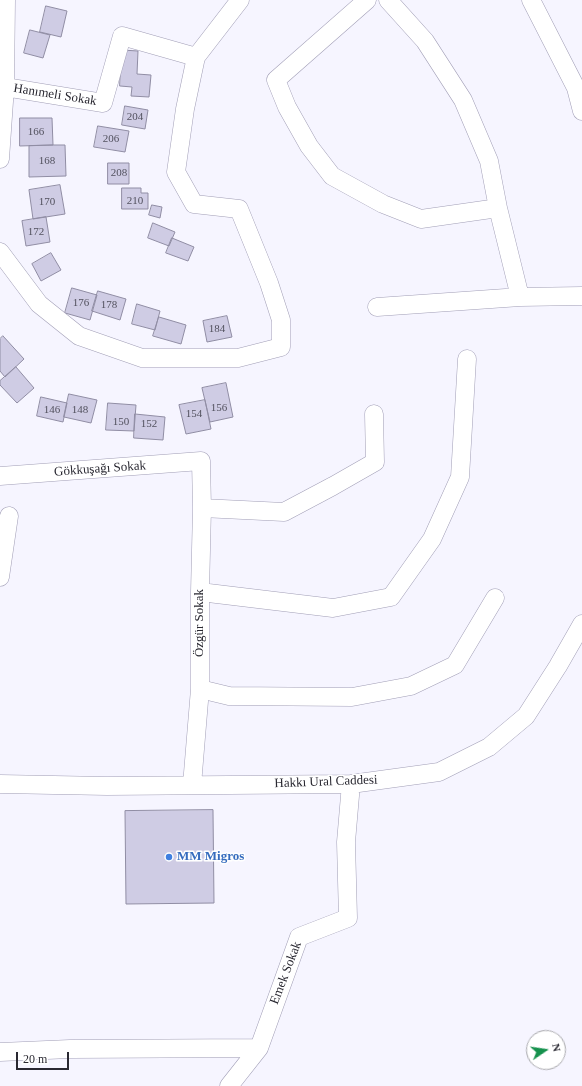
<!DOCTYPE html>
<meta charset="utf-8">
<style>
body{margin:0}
#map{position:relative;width:582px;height:1086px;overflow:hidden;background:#f6f5ff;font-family:"Times New Roman",serif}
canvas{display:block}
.north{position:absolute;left:526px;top:1030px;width:40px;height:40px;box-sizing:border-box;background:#fff;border:1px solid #a9a9ad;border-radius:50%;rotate:77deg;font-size:11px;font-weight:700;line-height:16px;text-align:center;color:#292831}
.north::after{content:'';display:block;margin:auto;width:14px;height:18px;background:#15914d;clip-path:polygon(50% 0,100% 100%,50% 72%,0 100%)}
.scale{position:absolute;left:16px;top:1052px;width:53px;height:18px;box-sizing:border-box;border:2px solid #292831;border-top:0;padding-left:5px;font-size:12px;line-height:14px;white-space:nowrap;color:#292831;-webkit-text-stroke:3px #fff;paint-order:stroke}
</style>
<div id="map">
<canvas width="582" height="1086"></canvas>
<div class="north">N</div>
<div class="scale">20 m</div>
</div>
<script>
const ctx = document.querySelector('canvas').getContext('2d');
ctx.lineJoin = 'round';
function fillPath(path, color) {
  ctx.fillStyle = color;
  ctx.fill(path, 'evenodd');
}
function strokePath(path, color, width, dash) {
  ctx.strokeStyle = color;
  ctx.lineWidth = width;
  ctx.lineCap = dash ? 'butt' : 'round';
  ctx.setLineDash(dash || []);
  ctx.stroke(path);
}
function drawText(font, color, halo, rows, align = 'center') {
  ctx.font = font + ' "Times New Roman",serif';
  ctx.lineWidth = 3;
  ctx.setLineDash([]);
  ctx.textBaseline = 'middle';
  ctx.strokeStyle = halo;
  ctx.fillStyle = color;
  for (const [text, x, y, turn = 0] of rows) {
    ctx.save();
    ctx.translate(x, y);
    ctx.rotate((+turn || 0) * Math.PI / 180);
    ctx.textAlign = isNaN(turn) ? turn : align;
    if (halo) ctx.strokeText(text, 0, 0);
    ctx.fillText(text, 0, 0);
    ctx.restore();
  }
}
const building = new Path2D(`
 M46 6 67 11 61 37 40 32Z
 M30 30 50 35 43 58 24 53Z
 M122 50 138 51 137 74 151 75 149 97 131 96 132 87 120 86Z
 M125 106 148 110 145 129 122 125Z
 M20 118H52L53 145 20 146Z
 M98 126 129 131 125 152 94 147Z
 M53 145H65L66 176 29 177V146Z
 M108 163H129V184H108Z
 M60 185 65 214 33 219 29 190Z
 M122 188H141V193H148V209H122Z
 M152 205 162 207 160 218 149 215Z
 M46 217 50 242 26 246 22 221Z
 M153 223 175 232 169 246 148 238Z
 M172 238 194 247 188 261 166 253Z
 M51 253 61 270 41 281 32 264Z
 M72 288 97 295 90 320 65 313Z
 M98 291 126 299 120 320 92 311Z
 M137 304 160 311 155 330 132 324Z
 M227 316 232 337 207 342 203 321Z
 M159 317 186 325 181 344 153 336Z
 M3 336 24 359 5 377 0 371V339Z
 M16 367 34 388 17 403 0 385V381Z
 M226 383 233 417 210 422 202 388Z
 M69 394 97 400 91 423 64 417Z
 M41 397 67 403 63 422 37 416Z
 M205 400 211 429 186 434 179 405Z
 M108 403 136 405 134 431 106 430Z
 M135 414 165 417 163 440 134 438Z
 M213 810 214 903 126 904 125 811Z`);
fillPath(building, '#cfcce4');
strokePath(building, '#908da4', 1);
const minor = new Path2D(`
 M367 0 276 80 287 107 309 146 332 176 383 204 421 219 498 208
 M388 0 425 41 463 100 489 161 498 208 520 297 582 296
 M531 0 576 88 582 111
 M5 87 103 103 122 36 196 57
 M0 159 5 87 6 0
 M0 252 39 304 79 336 142 358H238L281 347V320L269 283 239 209 194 204 176 172 185 109 196 57 240 0
 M377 307 520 297
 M0 476 201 461 202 508 200 592V689L192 785
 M202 508 284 512 333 486 375 462 374 414
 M0 577 9 516
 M200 592 333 608 391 597 432 539 460 477 467 359
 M200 689 229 696 352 697 411 686 455 665 495 598
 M0 784 107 786 351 784 439 772 489 747 526 716 558 666 582 624
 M0 1052 70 1049 259 1048
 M229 1086 259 1048 299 937 348 918 346 842 351 784`);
strokePath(minor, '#a19eb6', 19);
strokePath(minor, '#fff', 18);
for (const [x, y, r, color] of [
 [169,857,4,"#3f7fe0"]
]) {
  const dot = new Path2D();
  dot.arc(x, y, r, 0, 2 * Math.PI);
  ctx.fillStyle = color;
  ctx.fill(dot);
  strokePath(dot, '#fff', 1.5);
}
drawText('11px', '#52515e', null, [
 ["204",135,117],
 ["166",36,132],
 ["206",111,139],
 ["168",47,161],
 ["208",119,173],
 ["210",135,201],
 ["170",47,202],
 ["172",36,232],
 ["176",81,303],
 ["178",109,305],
 ["184",217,329],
 ["156",219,408],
 ["146",52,410],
 ["148",80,410],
 ["154",194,414],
 ["150",121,422],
 ["152",149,424]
]);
drawText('13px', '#292831', '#fff', [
 ["Hanımeli Sokak",55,95,9],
 ["Gökkuşağı Sokak",100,469,-4],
 ["Özgür Sokak",200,623,-90],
 ["Hakkı Ural Caddesi",326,782,-2],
 ["Emek Sokak",286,973,-69]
]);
drawText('bold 13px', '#366cbe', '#fff', [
 ["MM Migros",177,857]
], 'left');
</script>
